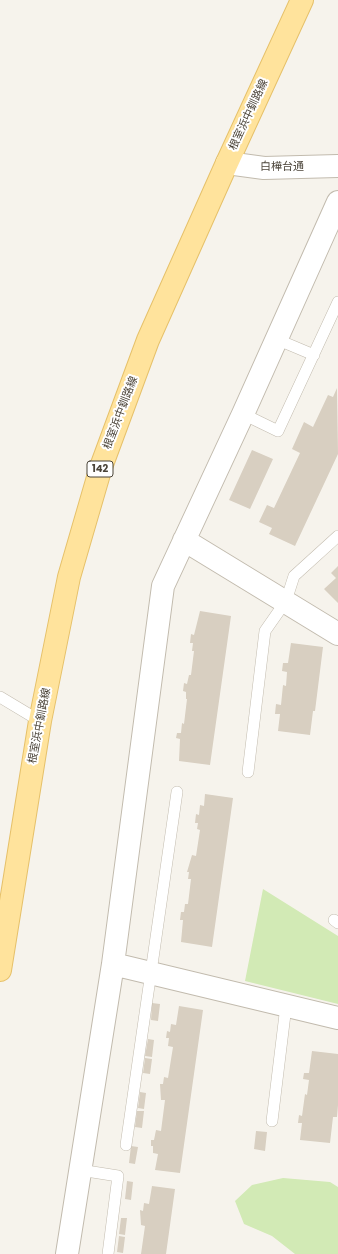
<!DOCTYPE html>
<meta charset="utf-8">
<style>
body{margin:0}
canvas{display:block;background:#f6f3ec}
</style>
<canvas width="338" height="1254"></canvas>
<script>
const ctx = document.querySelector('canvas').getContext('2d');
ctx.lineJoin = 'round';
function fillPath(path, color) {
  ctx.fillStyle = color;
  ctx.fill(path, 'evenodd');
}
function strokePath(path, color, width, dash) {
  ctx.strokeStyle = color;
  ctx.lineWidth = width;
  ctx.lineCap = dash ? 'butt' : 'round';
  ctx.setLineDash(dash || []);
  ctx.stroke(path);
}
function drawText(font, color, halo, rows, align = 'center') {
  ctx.font = font + ' Poppins,"Noto Sans JP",sans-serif';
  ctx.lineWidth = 4;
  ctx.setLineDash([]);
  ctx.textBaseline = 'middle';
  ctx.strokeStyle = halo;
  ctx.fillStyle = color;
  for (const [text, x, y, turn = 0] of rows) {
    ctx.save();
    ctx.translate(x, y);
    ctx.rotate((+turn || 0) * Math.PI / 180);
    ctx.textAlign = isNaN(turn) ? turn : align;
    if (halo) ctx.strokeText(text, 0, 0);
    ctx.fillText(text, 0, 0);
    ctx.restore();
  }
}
fillPath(new Path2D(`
 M263 889 338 936V1004L245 981Z
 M283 1178 330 1182 338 1187V1254H295L272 1236 244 1224 235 1201 252 1185Z`), '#d2eab5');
fillPath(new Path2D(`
 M337 388 338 454 295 546 269 534 272 528 259 522 267 505 274 508 300 453 292 449 304 422 313 427 328 395 333 397Z
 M252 450 273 459 250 509 229 500Z
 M338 566V603L324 589 336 578 331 573Z
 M200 611 231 616 210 765 179 761 180 739 176 738 177 733H181L182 723 184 724 187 699H186V692L183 691 184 683 187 684 189 675H191L194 651H192L193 643H190L191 634 194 635Z
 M291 643 323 647 315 711H313L310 735 278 731 280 714H275L276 704 281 705 283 685 286 686 287 672 282 671 283 663H288Z
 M205 794 233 798 212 947 181 942 183 920H180L181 912H184L185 904H188L191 879H188L189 872H187L192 855 196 856 200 830 197 829 198 823H195L196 814 199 815 200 805 204 806Z
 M152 1003 160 1004 158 1021 151 1020Z
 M179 1006 203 1010 180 1173 155 1170 158 1154 153 1153V1146H151V1140H154L156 1130 161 1131 165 1100H161L160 1084H163L164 1077 168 1078 173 1047 168 1046 169 1038H166L167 1031 170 1032 171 1024 176 1025Z
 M148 1039 154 1040 152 1057 145 1056Z
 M312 1051 338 1054V1105L337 1117H333L330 1143 300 1140 302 1123H298L299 1115 302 1116 305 1094 307 1095 309 1080 303 1079 304 1073H309Z
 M145 1058 152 1059 150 1074 143 1073Z
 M140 1092 146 1093 144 1109 138 1108Z
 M137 1111H144L142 1128 135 1127Z
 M256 1131 267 1132 265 1151 254 1149Z
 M131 1146 138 1147 135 1164 129 1163Z
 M127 1181 133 1182 131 1200 125 1199Z
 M152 1186 175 1189 166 1254H141L145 1226 141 1225 140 1210 143 1211 144 1203 149 1204Z
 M121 1218H127L125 1235 119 1234Z
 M119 1236 125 1237 123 1253 117 1252Z`), '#d8cfc1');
const service = new Path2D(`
 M276 339 314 355
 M243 414 278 431 338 302
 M0 697 40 721
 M248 772 265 631 286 601 294 576 338 536
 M334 920 338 923
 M272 1121 286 1006
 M126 1145 177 792
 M80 1170 118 1176 108 1254`);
const minor = new Path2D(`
 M184 540 338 634
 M113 964 338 1018
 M67 1254 113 964 163 586 243 414 338 202`);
const tertiary = new Path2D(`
 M227 163 264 168 338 166`);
const primary = new Path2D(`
 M0 970 40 721 69 577 101 467 148 340 227 163 302 0`);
strokePath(service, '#c2bbae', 12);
strokePath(minor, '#c2bbae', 24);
strokePath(tertiary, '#c2bbae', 24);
strokePath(primary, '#e6c16a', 24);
strokePath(service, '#fff', 11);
strokePath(minor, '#fff', 22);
strokePath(tertiary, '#fff', 22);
strokePath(primary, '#ffe39c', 22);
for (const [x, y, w] of [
 [100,469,26]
]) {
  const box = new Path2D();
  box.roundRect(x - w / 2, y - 8, w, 16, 3);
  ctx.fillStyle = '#fff';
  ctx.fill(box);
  strokePath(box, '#4b4439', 1);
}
drawText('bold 10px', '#4b4439', null, [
 ["142",100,469]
]);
drawText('11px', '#4b4439', '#fff', [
 ["根室浜中釧路線",249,115,-65],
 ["白樺台通",282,167],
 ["根室浜中釧路線",121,413,-69],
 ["根室浜中釧路線",40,726,-79]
]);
</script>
